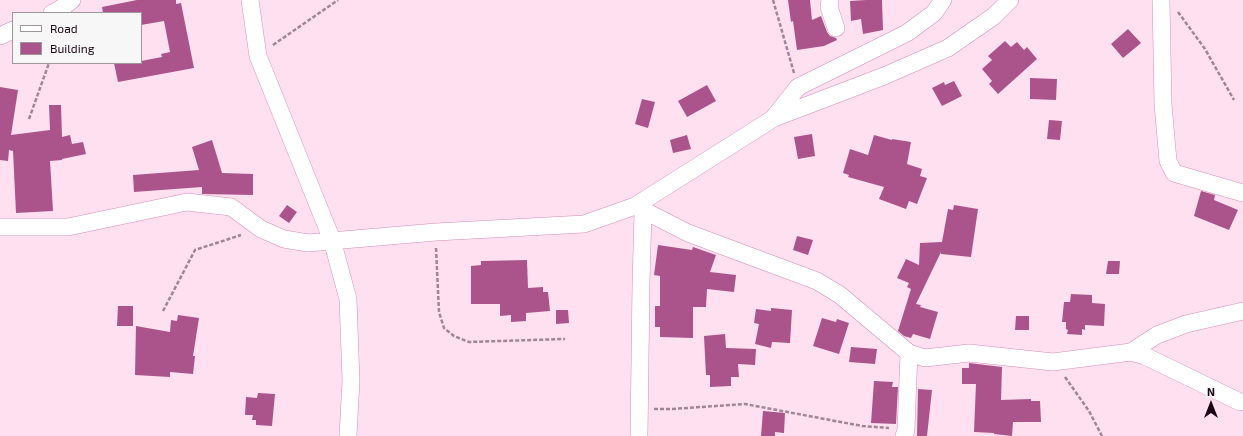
<!DOCTYPE html>
<style>
body{margin:0}
#map{position:relative;width:1243px;height:436px;overflow:hidden;background:#fee0f1;font-family:"Exo 2",sans-serif}
canvas{display:block}
.legend{position:absolute;left:12px;top:12px;width:130px;height:52px;box-sizing:border-box;background:#f7f7f7;border:1px solid #9f969c;margin:0;padding:5px 7px;list-style:none;font-size:12px;color:#1c0514}
.legend li{display:flex;align-items:center;gap:8px;height:20px}
.legend b{width:20px;border:1px solid #9f969c}
.north{position:absolute;left:1191px;top:384px;width:40px;height:40px;-webkit-text-stroke:3px #f7f7f7;paint-order:stroke;rotate:0deg;font-size:11px;font-weight:700;line-height:16px;text-align:center;color:#1c0514}
.north::after{content:'';display:block;margin:auto;width:14px;height:18px;background:#1c0514;clip-path:polygon(50% 0,100% 100%,50% 72%,0 100%)}
</style>
<div id="map">
<canvas width="1243" height="436"></canvas>
<ul class="legend">
<li><b style="height:5px;background:#fff"></b>Road</li>
<li><b style="height:11px;background:#ab548b"></b>Building</li>
</ul>
<div class="north">N</div>
</div>
<script>
const ctx = document.querySelector('canvas').getContext('2d');
ctx.lineJoin = 'round';
function fillPath(path, color) {
  ctx.fillStyle = color;
  ctx.fill(path, 'evenodd');
}
function strokePath(path, color, width, dash) {
  ctx.strokeStyle = color;
  ctx.lineWidth = width;
  ctx.lineCap = dash ? 'butt' : 'round';
  ctx.setLineDash(dash || []);
  ctx.stroke(path);
}
fillPath(new Path2D(`
 M137 0H176V4L181 3 194 68 118 82 114 63H141V61L162 57 161 54 170 52 164 21 141 25V13H103L102 7Z
 M788 0H810L812 20 821 16 827 32 830 36 836 38 837 40 824 46 797 50 793 21 791 22Z
 M866 0H882L883 30 863 34 861 19 851 21 850 1Z
 M1128 29 1141 43 1123 58 1111 44Z
 M1005 41 1011 47 1017 42 1024 50 1027 47 1037 59 998 94 989 84 992 81 982 69 992 60 988 56Z
 M1030 78 1057 79 1056 100 1030 99Z
 M954 81 962 96 942 106 932 88 944 82 945 85Z
 M707 85 716 101 687 117 678 101Z
 M0 87 18 90 11 135 50 130 49 105H61L62 137 70 135 72 144 83 142 86 154 62 159V160L50 161 53 211 16 213 13 151 9 150 8 161 0 160Z
 M642 99 655 102 648 128 635 124Z
 M1049 120 1062 121 1060 140 1047 139Z
 M812 134 815 156 798 159 794 137Z
 M687 135 691 149 673 153 670 140Z
 M874 135 892 140V139L911 142 907 164 922 169 920 176 927 178 917 204 909 201 906 209 879 199 884 187 848 177 849 175 843 173 850 149 868 155Z
 M212 140 222 173 253 174V195L202 194V187L134 192 133 175 199 170 192 147Z
 M1201 191 1215 195 1214 200 1238 210 1229 230 1194 216Z
 M287 205 297 212 289 223 279 216Z
 M954 205 978 209 971 257 941 254V252L916 304 921 305 920 307 938 312 930 339 913 334 911 338 904 336 898 331 911 289 907 287 909 283 897 278 906 259 919 265 920 243 942 242 948 209 953 210Z
 M797 236 813 240 808 255 793 250Z
 M658 245 692 250 693 247 716 255 710 272 736 275 734 292 707 289 706 307H693V338L660 337V327H655V306H660V276L654 275Z
 M527 260 528 288 543 287V292H548L550 311 526 313V321L511 322V315L500 316V304H471V266L481 265V261Z
 M1108 261H1120L1119 274H1106Z
 M1071 294 1092 295V303L1105 304 1104 326 1085 325V330L1082 329V335L1067 334 1068 330 1066 329V322H1062L1064 302H1070Z
 M118 306H133V326H117Z
 M771 308 792 310 790 343 772 342 771 348 755 344 759 324 754 323 756 309 771 311Z
 M556 310H568L569 323 556 324Z
 M178 315 199 318 193 356H195L193 374 170 372V377L135 375 136 326 170 332 171 320 177 321Z
 M1016 316H1029V330H1015Z
 M822 318 836 322 837 319 849 323 839 354 813 346Z
 M725 334 726 348 756 349 755 365 738 364 739 377H731V386L710 387V375H706L704 336Z
 M851 347 877 349 875 364 849 362Z
 M969 363 1002 367 1001 400 1031 399V401H1040L1041 422H1013L1012 436 994 434V433L974 432 976 384H962V368H969Z
 M874 381 893 382 892 387H898L896 424 871 423Z
 M918 389 932 390 927 436H917Z
 M258 393 275 394 272 426 256 425V420H252L253 415H245L246 397 257 398Z
 M763 411 785 413 784 433 775 432V436H761Z`), '#ab548b');
const minor = new Path2D(`
 M250 0 258 56 332 240 348 299 351 381 348 436
 M830 0 829 7 836 28
 M1161 0 1163 104 1168 161 1174 173 1243 193
 M52 13 59 10 72 0
 M0 36 13 30
 M774 117 798 87 907 33 934 13 943 0
 M635 206 688 233 817 281 840 295 909 353 925 358 969 353 1053 362 1131 352 1145 356 1240 402
 M0 227H68L187 202 231 207 261 229 284 239 308 243 436 232 584 224 635 206 774 118 884 76 948 48 994 16 1010 0
 M1131 352 1157 335 1186 324 1243 311
 M639 436 641 284 643 211
 M904 436 906 430 909 353`);
strokePath(minor, '#d38eb7', 18);
strokePath(new Path2D(`
 M773 0 794 73
 M1178 12 1205 49 1234 100
 M273 45 338 0
 M29 119 49 63
 M436 248 439 312 444 328 454 336 469 342 565 339
 M163 311 195 250 241 235
 M1065 377 1089 411 1102 436
 M654 409H672L745 404 862 426 889 428`), '#a18596', 2.5, [4, 2]);
strokePath(minor, '#fff', 17);
</script>
